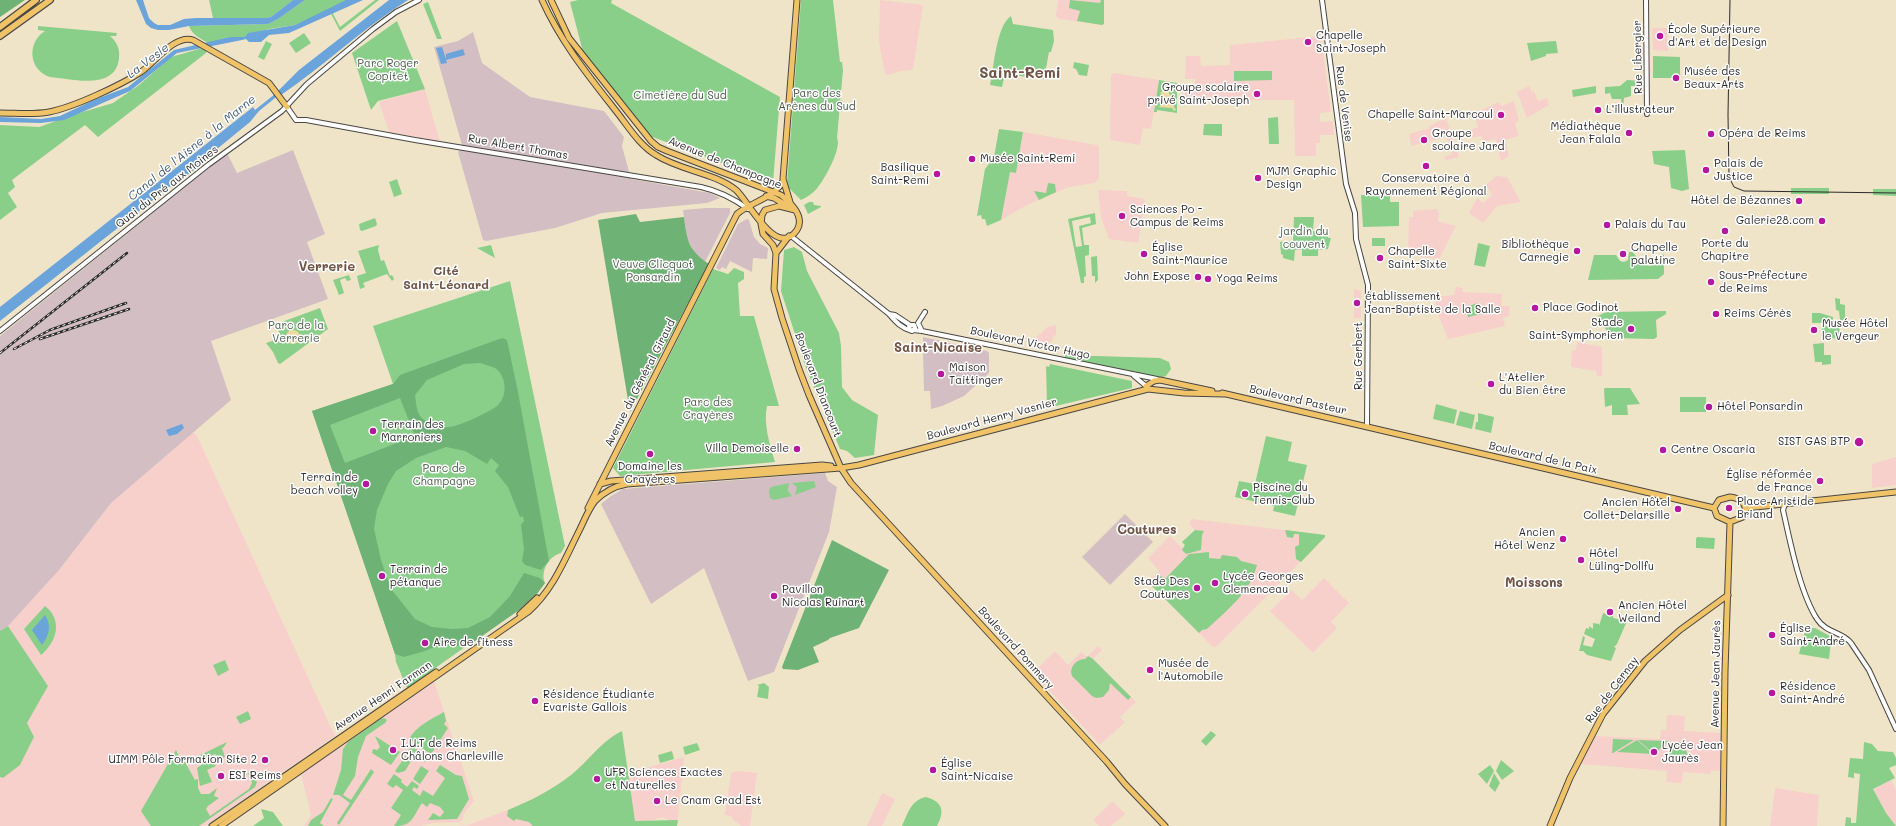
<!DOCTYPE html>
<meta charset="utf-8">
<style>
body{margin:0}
canvas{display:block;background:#f0e4c8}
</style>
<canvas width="1896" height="826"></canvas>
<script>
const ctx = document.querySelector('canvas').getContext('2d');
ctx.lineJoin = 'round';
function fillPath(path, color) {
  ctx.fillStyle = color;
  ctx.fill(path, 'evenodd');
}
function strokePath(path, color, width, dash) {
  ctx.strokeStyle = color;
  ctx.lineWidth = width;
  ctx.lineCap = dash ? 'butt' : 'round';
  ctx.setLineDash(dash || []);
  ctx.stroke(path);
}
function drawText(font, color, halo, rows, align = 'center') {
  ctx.font = font + ' Mali,sans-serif';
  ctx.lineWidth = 3;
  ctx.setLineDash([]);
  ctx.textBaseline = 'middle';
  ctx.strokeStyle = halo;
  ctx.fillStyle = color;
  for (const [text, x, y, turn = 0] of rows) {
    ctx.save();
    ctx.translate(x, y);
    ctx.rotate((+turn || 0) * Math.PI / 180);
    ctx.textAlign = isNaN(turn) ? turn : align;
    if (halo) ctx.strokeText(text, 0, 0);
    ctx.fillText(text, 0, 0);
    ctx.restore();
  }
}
fillPath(new Path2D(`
 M880 0 923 5 913 70 901 71 888 75 885 74 879 42Z
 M1058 0H1104L1102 25 1059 19 1056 16Z
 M1652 28H1667L1668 51 1653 50Z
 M1321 36 1331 112 1320 113V122L1333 121 1334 135H1320V143H1316V156H1295L1294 100H1185V89H1195V79H1185L1186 56H1200L1201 66 1230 65V45Z
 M1114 73 1159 80 1151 129 1143 128 1140 145 1110 140 1111 75Z
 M1529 86 1532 92 1534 91 1538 101 1547 98 1549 105 1527 118 1517 92Z
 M425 89 439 139 438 141 389 132 379 102Z
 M1514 101 1519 121 1515 123 1519 136 1505 140 1509 156 1501 161 1495 139 1483 142 1481 136 1471 138 1469 130 1478 127 1474 114 1498 102 1502 106Z
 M1446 118 1459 157 1446 160 1444 157 1452 154 1446 137 1411 146 1409 134 1430 128 1429 126Z
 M1023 132 1097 145 1099 147V178L1095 183 1069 187 1027 205 1001 220 1010 172 1016 173Z
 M1496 176 1507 177 1521 202 1497 206 1483 223 1469 213 1477 198 1483 203 1492 195 1486 185Z
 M1098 190 1127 191V196L1145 199 1138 243 1109 239 1101 217Z
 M1437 209 1439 213 1438 221 1456 226 1439 259 1408 255 1409 217H1413V211Z
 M1456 287 1463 288 1462 292 1502 294 1501 306H1510L1509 316 1503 318 1505 326 1448 339 1438 314 1434 297 1454 295Z
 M1354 289 1361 291V318H1354Z
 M1056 325V335L1053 336 1052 342 1035 343 1033 341 1047 327Z
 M1577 342 1602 347V376H1597L1596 371 1571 367 1572 350H1576Z
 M192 432 197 436 335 736 205 826H0V777L3 778 27 723 48 686 8 626 59 570 111 503Z
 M1896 457V485L1872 488V464Z
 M1192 519 1325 535V537L1216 647H1213L1148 582 1159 571 1148 558 1170 536 1182 548 1185 545 1182 542 1195 530 1189 523Z
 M1324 578 1349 603 1331 622 1337 628 1313 653 1270 611 1292 590 1302 600Z
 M1098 646 1102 650 1093 659 1136 702 1120 717 1125 722 1100 745 1034 674 1035 671 1055 651 1068 665 1081 652 1087 657Z
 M433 678 474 801 465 812 461 822 433 823 421 826H304L311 815 301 774Z
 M1667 715 1685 716 1684 731 1721 733 1720 771 1711 770V774L1683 772 1682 783 1666 782 1667 771 1581 764 1595 736 1660 739 1661 730H1666Z
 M621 733 628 773 684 757 678 818 673 822 662 817 635 826H457L468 825 500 813 536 798 571 776 602 745Z
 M737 771 757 773 750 826H741L732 819V816L725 815 731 773Z
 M1891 780 1896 790V826L1886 813 1873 789Z
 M1775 788 1819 795 1817 826H1770Z
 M882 793 895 799 882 826H867Z
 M1113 801 1125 814 1111 826H1099L1093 820Z`), '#f7d0cc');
fillPath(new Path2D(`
 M473 32 482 63 530 97 604 111 624 137 622 146 631 179 710 193 720 198 707 203 602 213 555 228 486 241 483 240 458 152 462 145 434 47 458 41Z
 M293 150 325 234 307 242 328 299 211 341 231 400 111 503 59 570 8 626 0 631V336L227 153 237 173Z
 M707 208H730V213L705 262 696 255 687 238 683 210Z
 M747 219 749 220 754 237 760 244 768 248 767 259 753 258 752 272 730 261 726 269 722 267 720 270 716 268 738 224Z
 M923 337 987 351 989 353V373L964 396 942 406 931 409 930 391H924L923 350 921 344H923Z
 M825 473 828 481 837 487 829 532 774 672 748 681 704 568 651 604 601 504 611 496 623 489Z
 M1125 514 1153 542 1110 585 1082 557Z`), '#d2bec3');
fillPath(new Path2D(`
 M209 0H293L271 17 260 19 213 18Z
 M305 0H351L330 8 340 27 375 0H379L340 31 329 10 295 25 269 29 246 37H230L208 43C200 38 192 35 189 26L268 24 278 19Z
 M578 0H612L611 3 780 97 773 182 650 136 583 52 570 2Z
 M801 0H833L840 62H842L843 70 837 138C842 148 825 178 818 187 815 192 806 198 801 200L789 188 787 183Z
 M1070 0 1100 3 1101 0H1104V24L1102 25 1077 21 1080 11 1069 8Z
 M428 2 442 39H437L423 4Z
 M1011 16 1013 24 1053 30 1054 41 1051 52H1049L1044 79 1005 74 1002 87 990 85C994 68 996 26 1011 16Z
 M397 21 425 89 378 101 371 110 352 53Z
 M38 26 117 33 116 36H110C117 42 120 49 119 58 116 91 72 79 50 77 28 70 27 42 45 31L38 30Z
 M304 33 311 43 296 53 289 43Z
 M266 41 272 44 264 60 258 57Z
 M1556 41 1558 53 1546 54V56L1531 61 1527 43Z
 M206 47V53L98 137 85 125 12 180 15 187 8 193 17 207 0 220V125L39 127 76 114 113 103 139 85 171 57Z
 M1653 56 1680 57V78H1653Z
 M1074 62 1089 65 1087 76 1079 75 1076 69 1073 68Z
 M1234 71H1272V80L1234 81Z
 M1159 80 1177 83V113L1157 110V112H1154Z
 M1627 80 1643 81V86H1631V96L1624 98 1623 109H1622L1621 99H1612L1610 93 1605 94V87L1620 86Z
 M1596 86V93L1573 97 1572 90Z
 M1278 117 1279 144H1269L1268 118Z
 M1204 124H1222V136L1203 135Z
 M999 129 1023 132 1016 173 1010 172 1001 220 987 226 985 219H982L981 215 977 216 985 169 994 157Z
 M1685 150 1689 189 1682 191 1671 188 1669 167 1654 164 1652 151Z
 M397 179 402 194 394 197 389 182Z
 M1048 183 1055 184 1056 192 1039 200 1034 191 1046 193Z
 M1791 188H1829V194H1791Z
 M1873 189H1896V196L1873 195Z
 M1361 195 1390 196V202H1399V226L1363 227Z
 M809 202H813L814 205 821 206V207L808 214 804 205Z
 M1095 213 1096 224 1082 228 1084 245H1089V255L1085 256 1086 276 1084 277V283H1081L1068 219ZM1090 217 1091 223 1079 226 1082 246 1076 247 1072 221Z
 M1294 217H1314L1313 231 1329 232 1328 238H1331L1328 249 1318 250V256H1302V250H1295L1294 261 1283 258V255L1281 254 1280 242 1293 241Z
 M375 218 377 224 376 226 362 231 360 230 359 224Z
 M1372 238H1385V246H1372Z
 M1478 243 1490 246 1485 267 1474 265Z
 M379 245 378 250 381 261 384 260 390 276 392 275 394 279 392 281 387 274 363 283 365 287 360 289 357 276 366 273 358 251Z
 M491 245 495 258 477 248Z
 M794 247 802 252 807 271 839 333 841 346 842 387 852 400 878 415 874 455 855 458 847 451 840 449 806 368 781 291 784 250Z
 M1629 252H1633L1639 261 1649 266 1658 261 1664 254V274L1658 279 1588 280 1594 255H1616L1620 261 1624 262 1628 260Z
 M1097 256 1098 280 1095 283V276H1092L1091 257Z
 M734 268 744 272V279L738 283 740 316H754L779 406H767C763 424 770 445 775 462L620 476 613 468 713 269 728 274Z
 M349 275 351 280 347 281 345 278 340 280 344 293 339 295 333 280Z
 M510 281 565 546 561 553C549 556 540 571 545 583L530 601 407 688 396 662 395 654 312 411 393 384 373 326Z
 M1835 298 1840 299V304L1845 305V320H1840L1839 311 1836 310Z
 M1478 303 1481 314 1468 317 1465 307Z
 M320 308 328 329 280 364 278 363 273 352 266 343 281 338 276 324Z
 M1666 311V314L1656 320 1657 337 1654 339 1611 338 1598 316 1606 312Z
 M1812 313H1820L1833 317V321L1840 322 1839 339 1832 338V335L1821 336 1823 323H1812Z
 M1824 343V355H1831V364L1822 365V362H1815L1813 344Z
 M1065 355 1160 358 1169 362 1171 369 1166 376 1159 378 1065 358Z
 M1046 364V366L1049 367 1050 364 1132 381V388L1047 408Z
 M1605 388H1630L1640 404 1627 405 1628 415H1612V405L1605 407 1604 389Z
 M1680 397H1706V412H1680Z
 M1436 404 1457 410 1454 424 1433 419Z
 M1460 411 1475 415 1472 429 1456 425Z
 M1478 413 1494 417 1491 433 1475 429 1476 422H1478Z
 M1266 436 1292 442 1288 461 1307 465 1295 516 1273 511 1274 506 1235 497 1239 481 1255 484Z
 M814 481 816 487 795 495 797 487 792 483Z
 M789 483C788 492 786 488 792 496L774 500 770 498 769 490 771 487Z
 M1195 530 1204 531 1202 535 1201 550 1186 554 1182 550 1185 545 1182 542Z
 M1285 530 1325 535V537L1301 562 1296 559 1295 547 1299 545V534H1294L1293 538 1287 537Z
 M1697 537 1715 538 1714 549 1696 548V539Z
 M1209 552V558L1220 559 1222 555 1237 557 1241 561 1257 565C1250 593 1227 610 1207 629L1202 630 1199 633 1151 585 1161 576 1165 579 1189 554Z
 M45 606C63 620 57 642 41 655L24 629Z
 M1603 613 1613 616V618L1627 621 1617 644 1614 647 1616 648 1611 661 1587 655 1583 651H1579L1583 636 1585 637 1583 645 1592 647 1595 639 1584 634 1586 628 1589 629V626L1593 629V623L1599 624V626Z
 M8 626 48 686 27 723 34 737 20 765 3 778 0 777V631Z
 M1809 628H1815L1841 642 1831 641 1829 659 1799 654 1804 634Z
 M1088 656 1093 659 1131 697 1128 700 1110 683 1109 690 1103 697 1096 698 1092 696 1072 676 1071 672C1072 664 1078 659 1085 659Z
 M225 660 229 670 218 676 213 665Z
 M764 683 769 687 768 699 757 697 759 686 757 685Z
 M248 711 251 719 240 724 236 717Z
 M444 712 446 721 444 724 448 728 432 753H429L409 739C415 727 431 719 444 712Z
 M384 718 387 720 385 723 366 736 358 757 355 776 343 795 351 800 371 769 374 772 339 825 337 823 350 803 339 795H333L341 770 343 749 348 742 380 719Z
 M622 731 635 821 678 820 677 826H533L529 822 516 819 514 821 507 816 508 810C530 801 552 790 571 775 589 761 601 741 622 731Z
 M1211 731 1216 735 1206 746 1201 741Z
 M375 736 400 752 391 765 372 753 373 749 377 750 380 747Z
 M1613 739H1614L1634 740 1613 753H1612Z
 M1637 740 1653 754 1617 752Z
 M1638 740 1669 741 1654 754Z
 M227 742 224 747 222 748 225 757 220 759 215 754 195 764 188 761Z
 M1676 742H1682L1688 755H1668Z
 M1864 742 1872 744 1878 751 1893 752 1896 758V765L1889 768 1895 778 1873 789 1886 813 1896 826H1845L1846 817 1851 818V823H1856L1860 774 1854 773V778L1848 777 1850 758 1863 759Z
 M697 743 700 750 685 755 683 747Z
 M412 746 428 757 425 762 408 751Z
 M176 750 182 763 185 762 195 780 198 779V788L201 794H209L217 788 214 796 219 798 208 806 206 809 210 816 249 789 252 783 248 773 251 770 257 782 255 787 199 826H151L141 811Z
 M672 751 674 759 660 763 658 755Z
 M407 754 413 758 405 771 398 773 395 771Z
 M210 759 216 766 207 770 212 782 200 786 197 768Z
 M1501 760 1514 771 1502 780 1496 771Z
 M440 765 456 775 462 776 469 799 457 819 428 820 433 813 440 817 444 812 440 807 430 803 427 807 422 803C412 818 413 826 394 826L401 815 391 808 403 790 396 785 393 788 387 784 394 774 402 780 401 782 407 787 412 781 419 786 417 789 414 787 412 790 420 796 423 790 433 796 445 778 436 771Z
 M1490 765 1494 771 1487 784 1478 774Z
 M421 766 429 771 420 784 413 779Z
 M1494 773 1500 783 1495 792 1489 786Z
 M926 797C943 802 945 811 937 826H902C908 813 911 800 926 797Z
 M331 798 333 799 320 823 324 826H308L311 820 323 812Z
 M261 809 273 812 283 826H253L264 818Z`), '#8acf89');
fillPath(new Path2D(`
 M0 0H25L0 17Z
 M636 214 640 222 684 217C687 240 688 250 709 264L630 412 598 220Z
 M502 338 507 340 518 392 549 561 541 570 525 565 522 561 524 549 521 525 524 521 523 516 520 517 508 487 495 471 499 465 491 458 487 464 465 451 446 447 416 458 396 471 388 484 377 510 374 529 381 560 391 589 415 619 432 627 452 629 468 628 490 617 510 596 524 573 540 578 545 583 534 598 522 608 468 646 439 645 425 651 404 657 395 654 312 411 393 384 400 375ZM480 363C485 365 491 366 495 368 507 376 508 397 497 406 489 412 458 427 449 427 440 428 422 422 419 414 416 408 416 401 415 395L427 380 464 364ZM400 398 415 436 345 463 330 425Z
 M832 540 889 570 859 628 830 638 828 640 813 647 819 662 798 670 783 669 782 667Z`), '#6fb275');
fillPath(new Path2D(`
 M1177 85V87L1170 88 1169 93 1172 98 1170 100 1176 110 1174 111 1172 108 1159 107 1163 102 1160 98 1163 96 1160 93 1169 86Z
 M286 337a7 7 0 1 1 14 0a7 7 0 1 1-14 0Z`), '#eeda9e');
fillPath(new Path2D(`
 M136 0H143L149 18 154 23 158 25H170L184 19 196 18H265L271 17 293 0H305L278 19 268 24 189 26 169 30H158L151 28 146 24Z
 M346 0H363L289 33 269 35 261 42H249L246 39 242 40 177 53 130 91 64 120 41 123 0 122V117L41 119 60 116 96 99 128 87 174 50 230 37H245L248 33 254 32 295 25Z
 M389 0H408C363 28 325 65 281 95L280 94 259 111 250 122 217 149 211 156 174 186 172 185 0 321V307L253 107 255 110 275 94 299 70Z
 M442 47 446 59V54L463 49 465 55 446 60 447 63 441 64 436 48Z
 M182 424 184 428 177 434 169 436 166 430Z
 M45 615C52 626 49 635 42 645L32 630Z`), '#6aa4da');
const minor = new Path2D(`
 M1322 0 1346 184 1355 213 1356 239 1368 285 1367 427
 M1646 0 1647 114
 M287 107 296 120H306L415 140 701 187C719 191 733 198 748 209
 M791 236 889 314C896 322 901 328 912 331L915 328 914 325H909L910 330
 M889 314 895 315 910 325
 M913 330 922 331 1157 379
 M0 331 208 165 282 111 307 84 373 29 396 12 419 0
 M922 331 918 323 925 312
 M1134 376 1146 386
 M1785 504 1783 510C1790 541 1800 593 1817 619 1826 633 1843 632 1851 643L1869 670 1896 729`);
const major = new Path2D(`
 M542 0C561 42 587 74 616 111 628 126 639 145 656 155 681 171 713 172 736 190 748 200 776 260 797 230 805 217 791 203 781 195L667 151 658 147 651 141 569 38 551 0
 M0 113C16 113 33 115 49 112 74 107 119 86 141 72 155 62 175 34 193 40L269 83 287 107
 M766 196 774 198 789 207
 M790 202 783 179 797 0
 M795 210 779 206 765 210 762 215 761 224 763 234 773 245 776 253 774 289 782 318 799 369 809 395 841 468 851 483 1107 762 1125 784 1165 826
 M776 253 789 236
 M1148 389 1146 386 1154 381 1160 380 1212 391
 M1222 393 1714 508
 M600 484 611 481 822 465 831 466
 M1730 497C1740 498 1750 505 1743 517L1730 522 1717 516 1714 508 1719 500Z
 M588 508 737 214C751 202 774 198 783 181
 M1746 508 1896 492
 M520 614 537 598
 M212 826 436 672
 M221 826 528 612C553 590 565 559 579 531 584 521 588 510 595 501 604 492 615 486 627 484L841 468 859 465 1148 389 1184 393 1224 394
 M1550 826 1570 778 1603 714 1645 661 1680 630 1728 595
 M1723 826 1725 671 1730 522`);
const highway = new Path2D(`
 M0 27 36 0
 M0 36 50 0`);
strokePath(minor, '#494743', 6);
strokePath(major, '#494743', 7);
strokePath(highway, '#494743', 8);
strokePath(minor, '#fff', 4);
strokePath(major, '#f0c369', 5);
strokePath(highway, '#f0c369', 5.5);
strokePath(new Path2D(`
 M1730 0 1728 115 1729 177 1734 187 1744 191 1896 193`), '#2b2b2b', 1);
const rail = new Path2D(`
 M40 339 129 309
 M14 349 50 330 126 303
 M0 353 127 253`);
strokePath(rail, '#2b2b2b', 2.5);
strokePath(rail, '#fff', 1, [3]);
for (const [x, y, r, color] of [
 [1660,36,4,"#b5179e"],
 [1308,42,4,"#b5179e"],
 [1676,78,4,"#b5179e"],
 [1257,94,4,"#b5179e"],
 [1598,110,4,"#b5179e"],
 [1501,115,4,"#b5179e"],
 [1629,133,4,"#b5179e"],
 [1711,134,4,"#b5179e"],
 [1424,140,4,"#b5179e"],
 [972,159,4,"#b5179e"],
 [1426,166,4,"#b5179e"],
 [1706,170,4,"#b5179e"],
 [937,174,4,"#b5179e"],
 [1258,178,4,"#b5179e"],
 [1799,201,4,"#b5179e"],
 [1122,216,4,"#b5179e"],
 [1822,221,4,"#b5179e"],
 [1607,225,4,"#b5179e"],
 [1725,231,4,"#b5179e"],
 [1577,251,4,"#b5179e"],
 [1144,254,4,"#b5179e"],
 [1623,254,4,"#b5179e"],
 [1380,258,4,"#b5179e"],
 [1198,277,4,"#b5179e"],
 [1208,279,4,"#b5179e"],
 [1711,282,4,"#b5179e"],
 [1357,303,4,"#b5179e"],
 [1535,308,4,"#b5179e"],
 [1716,314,4,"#b5179e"],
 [1631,329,4,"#b5179e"],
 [1814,330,4,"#b5179e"],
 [941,374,4,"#b5179e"],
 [1491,384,4,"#b5179e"],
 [1709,407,4,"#b5179e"],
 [373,431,4,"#b5179e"],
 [1859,442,5,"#b5179e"],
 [797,449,4,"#b5179e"],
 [1663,450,4,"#b5179e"],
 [650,454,4,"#b5179e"],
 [1820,481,4,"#b5179e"],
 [366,484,4,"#b5179e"],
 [1245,494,4,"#b5179e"],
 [1729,508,4,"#b5179e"],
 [1678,509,4,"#b5179e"],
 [1563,539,4,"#b5179e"],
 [1581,560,4,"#b5179e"],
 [382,576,4,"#b5179e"],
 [1215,583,4,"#b5179e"],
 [1197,588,4,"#b5179e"],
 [774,596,4,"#b5179e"],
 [1610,612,4,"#b5179e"],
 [1772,635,4,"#b5179e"],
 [425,643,4,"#b5179e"],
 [1150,670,4,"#b5179e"],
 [1772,693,4,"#b5179e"],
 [535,701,4,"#b5179e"],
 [393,750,4,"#b5179e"],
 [1654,752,4,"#b5179e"],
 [265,760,4,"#b5179e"],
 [933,770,4,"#b5179e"],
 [221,776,4,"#b5179e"],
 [597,779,4,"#b5179e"],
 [657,801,4,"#b5179e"]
]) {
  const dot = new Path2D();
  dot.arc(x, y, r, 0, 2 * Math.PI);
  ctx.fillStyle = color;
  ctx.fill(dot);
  strokePath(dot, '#fff', 1.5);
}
drawText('11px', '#2b2b2b', '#fff', [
 ["École Supérieure",1668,30],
 ["d'Art et de Design",1668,43],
 ["Chapelle",1316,36],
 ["Saint-Joseph",1316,49],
 ["Musée des",1684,72],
 ["Beaux-Arts",1684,85],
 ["Groupe scolaire",1249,88,"right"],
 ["privé Saint-Joseph",1249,101,"right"],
 ["L’illustrateur",1606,110],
 ["Chapelle Saint-Marcoul",1493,115,"right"],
 ["Médiathèque",1621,127,"right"],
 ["Jean Falala",1621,140,"right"],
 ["Groupe",1432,134],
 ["scolaire Jard",1432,147],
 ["Opéra de Reims",1719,134],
 ["Musée Saint-Remi",980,159],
 ["Palais de",1714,164],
 ["Justice",1714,177],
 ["Basilique",929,168,"right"],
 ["Saint-Remi",929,181,"right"],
 ["MJM Graphic",1266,172],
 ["Design",1266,185],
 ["Conservatoire à",1426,179,"center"],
 ["Rayonnement Régional",1426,192,"center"],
 ["Hôtel de Bézannes",1791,201,"right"],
 ["Sciences Po -",1130,210],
 ["Campus de Reims",1130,223],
 ["Galerie28.com",1814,221,"right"],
 ["Palais du Tau",1615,225],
 ["Porte du",1725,244,"center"],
 ["Chapitre",1725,257,"center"],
 ["Bibliothèque",1569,245,"right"],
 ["Carnegie",1569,258,"right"],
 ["Église",1152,248],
 ["Saint-Maurice",1152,261],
 ["Chapelle",1631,248],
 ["palatine",1631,261],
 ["Chapelle",1388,252],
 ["Saint-Sixte",1388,265],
 ["Sous-Préfecture",1719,276],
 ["de Reims",1719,289],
 ["John Expose",1190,277,"right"],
 ["Yoga Reims",1216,279],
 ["établissement",1365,297],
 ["Jean-Baptiste de la Salle",1365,310],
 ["Place Godinot",1543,308],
 ["Reims Cérès",1724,314],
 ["Stade",1623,323,"right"],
 ["Saint-Symphorien",1623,336,"right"],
 ["Musée Hôtel",1822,324],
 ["le Vergeur",1822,337],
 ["Maison",949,368],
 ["Taittinger",949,381],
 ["L'Atelier",1499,378],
 ["du Bien être",1499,391],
 ["Hôtel Ponsardin",1717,407],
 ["Terrain des",381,425],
 ["Marroniers",381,438],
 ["SIST GAS BTP",1850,442,"right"],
 ["Villa Demoiselle",789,449,"right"],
 ["Centre Oscaria",1671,450],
 ["Domaine les",650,467,"center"],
 ["Crayères",650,480,"center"],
 ["Église réformée",1812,475,"right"],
 ["de France",1812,488,"right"],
 ["Terrain de",358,478,"right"],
 ["beach volley",358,491,"right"],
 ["Piscine du",1253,488],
 ["Tennis-Club",1253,501],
 ["Place Aristide",1737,502],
 ["Briand",1737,515],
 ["Ancien Hôtel",1670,503,"right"],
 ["Collet-Delarsille",1670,516,"right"],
 ["Ancien",1555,533,"right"],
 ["Hôtel Wenz",1555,546,"right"],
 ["Hôtel",1589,554],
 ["Lüling-Dollfu",1589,567],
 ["Terrain de",390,570],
 ["pétanque",390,583],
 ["Lycée Georges",1223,577],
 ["Clemenceau",1223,590],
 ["Stade Des",1189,582,"right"],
 ["Coutures",1189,595,"right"],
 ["Pavillon",782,590],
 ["Nicolas Ruinart",782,603],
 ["Ancien Hôtel",1618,606],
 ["Weiland",1618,619],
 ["Église",1780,629],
 ["Saint-André",1780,642],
 ["Aire de fitness",433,643],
 ["Musée de",1158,664],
 ["l'Automobile",1158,677],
 ["Résidence",1780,687],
 ["Saint-André",1780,700],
 ["Résidence Étudiante",543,695],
 ["Evariste Gallois",543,708],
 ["I.U.T de Reims",401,744],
 ["Châlons Charleville",401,757],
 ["Lycée Jean",1662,746],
 ["Jaurès",1662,759],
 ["UIMM Pôle Formation Site 2",257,760,"right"],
 ["Église",941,764],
 ["Saint-Nicaise",941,777],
 ["UFR Sciences Exactes",605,773],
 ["et Naturelles",605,786],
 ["ESI Reims",229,776],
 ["Le Cnam Grad Est",665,801]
], 'left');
drawText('11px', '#2b2b2b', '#fff', [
 ["Rue Libergier",1638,57,-91],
 ["Rue de Venise",1344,104,83],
 ["Rue Albert Thomas",518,147,10],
 ["Avenue de Champagne",725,163,22],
 ["Quai du Pré aux Moines",167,187,-38],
 ["Boulevard Victor Hugo",1030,343,12],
 ["Rue Gerbert",1359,356,-90],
 ["Avenue du Général Giraud",640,383,-63],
 ["Boulevard Diancourt",818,385,69],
 ["Boulevard Pasteur",1298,400,13],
 ["Boulevard Henry Vasnier",992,419,-15],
 ["Boulevard de la Paix",1543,458,13],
 ["Boulevard Pommery",1016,648,48],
 ["Avenue Jean Jaurès",1716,674,-89],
 ["Rue de Cernay",1612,690,-53],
 ["Avenue Henri Farman",383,696,-34]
]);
drawText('11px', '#485c47', '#fff', [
 ["Parc Roger",388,64],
 ["Copitet",388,77],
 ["Parc des",817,94],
 ["Arènes du Sud",817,107],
 ["Cimetière du Sud",680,96],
 ["jardin du",1304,232],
 ["couvent",1304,245],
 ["Veuve Clicquot",653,265],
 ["Ponsardin",653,278],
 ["Parc de la",296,326],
 ["Verrerie",296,339],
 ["Parc des",708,403],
 ["Crayères",708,416],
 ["Parc de",444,469],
 ["Champagne",444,482]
]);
drawText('italic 12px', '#445b71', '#fff', [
 ["La Vesle",148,61,-37],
 ["Canal de l'Aisne à la Marne",192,148,-39]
]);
drawText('bold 12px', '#715547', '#fff', [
 ["Cité",446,271],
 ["Saint-Léonard",446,285]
]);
drawText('bold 13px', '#715547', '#fff', [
 ["Verrerie",327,267],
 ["Saint-Nicaise",938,348],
 ["Coutures",1147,530],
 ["Moissons",1534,583]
]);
drawText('bold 15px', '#715547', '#fff', [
 ["Saint-Remi",1020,73]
]);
</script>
